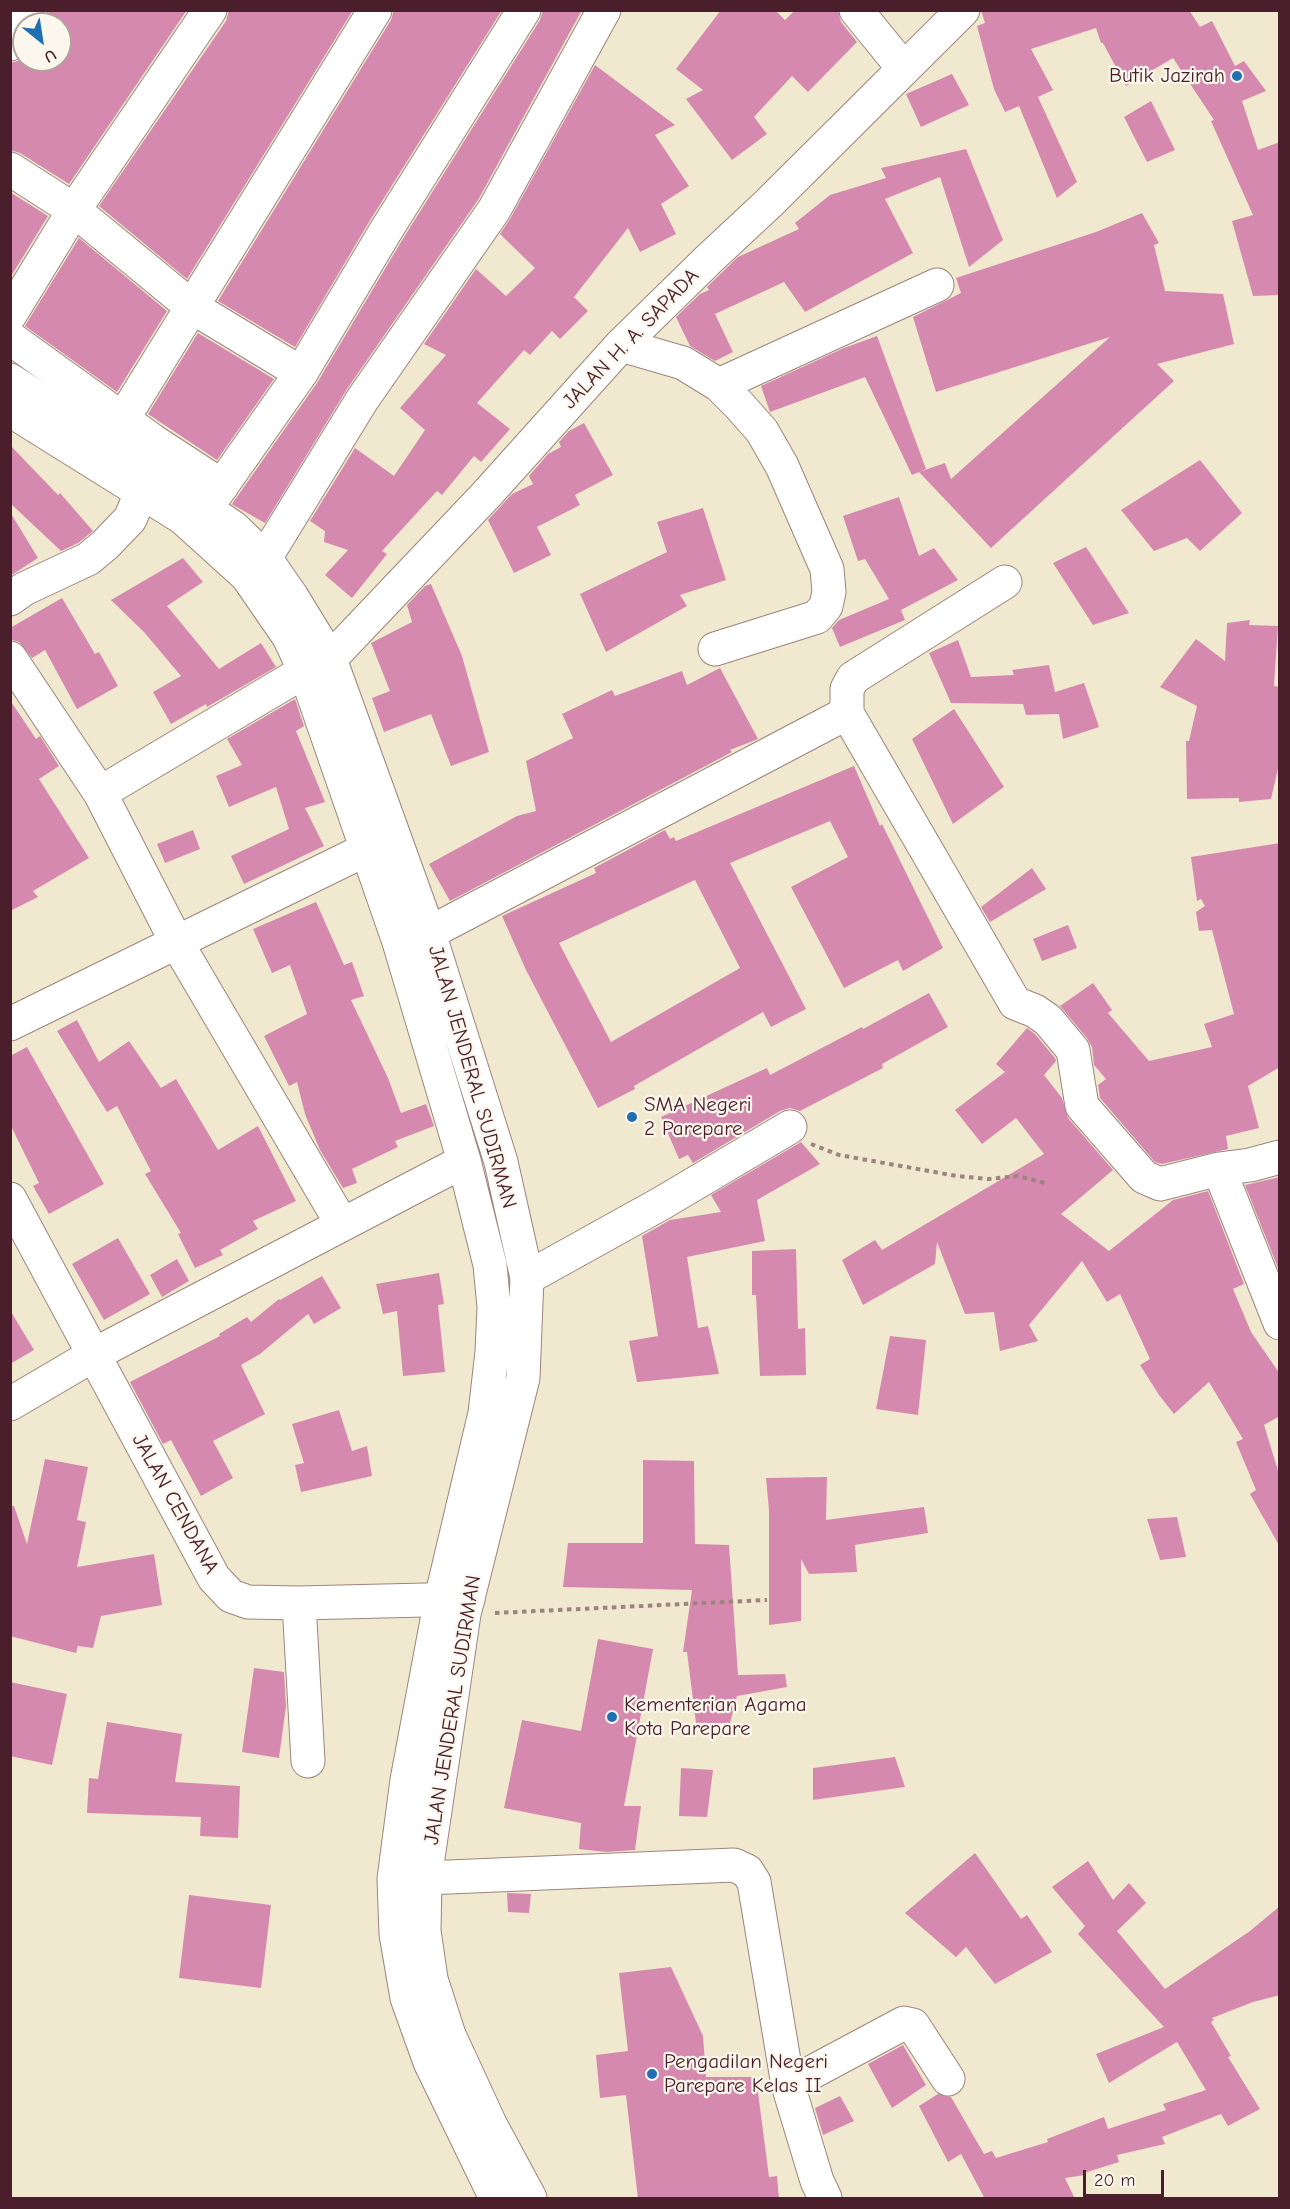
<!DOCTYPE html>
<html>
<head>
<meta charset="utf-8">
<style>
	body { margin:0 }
	#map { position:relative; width:1290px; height:2209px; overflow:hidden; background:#f0e9cf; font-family:"Comic Neue",sans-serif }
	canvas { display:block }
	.frame { position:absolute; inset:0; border:12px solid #4a1f2b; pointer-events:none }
	.north { position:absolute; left:12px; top:12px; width:60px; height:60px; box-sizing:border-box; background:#fbf7ec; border:2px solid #b4a19f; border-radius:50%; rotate:150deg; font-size:16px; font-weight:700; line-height:24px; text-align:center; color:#4a1f2b }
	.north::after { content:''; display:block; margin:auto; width:21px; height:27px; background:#1f6fb2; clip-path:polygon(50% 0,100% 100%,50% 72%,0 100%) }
	.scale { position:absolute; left:1083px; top:2170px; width:81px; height:27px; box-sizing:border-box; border:3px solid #4a1f2b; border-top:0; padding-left:8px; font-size:18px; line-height:21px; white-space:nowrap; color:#4a1f2b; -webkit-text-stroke:4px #fbf7ec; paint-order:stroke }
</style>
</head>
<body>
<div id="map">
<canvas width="1290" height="2209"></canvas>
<div class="frame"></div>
<div class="north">U</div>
<div class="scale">20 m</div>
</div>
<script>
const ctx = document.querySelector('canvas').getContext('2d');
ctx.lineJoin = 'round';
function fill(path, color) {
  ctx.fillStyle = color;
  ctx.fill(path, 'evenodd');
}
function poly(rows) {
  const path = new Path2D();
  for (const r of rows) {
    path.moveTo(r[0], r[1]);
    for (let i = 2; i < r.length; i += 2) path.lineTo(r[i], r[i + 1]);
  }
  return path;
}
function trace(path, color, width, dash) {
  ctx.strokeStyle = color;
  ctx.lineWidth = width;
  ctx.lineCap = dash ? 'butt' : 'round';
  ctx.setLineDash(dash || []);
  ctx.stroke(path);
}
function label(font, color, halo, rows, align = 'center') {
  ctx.font = font + ' "Comic Neue",sans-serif';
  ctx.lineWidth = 4.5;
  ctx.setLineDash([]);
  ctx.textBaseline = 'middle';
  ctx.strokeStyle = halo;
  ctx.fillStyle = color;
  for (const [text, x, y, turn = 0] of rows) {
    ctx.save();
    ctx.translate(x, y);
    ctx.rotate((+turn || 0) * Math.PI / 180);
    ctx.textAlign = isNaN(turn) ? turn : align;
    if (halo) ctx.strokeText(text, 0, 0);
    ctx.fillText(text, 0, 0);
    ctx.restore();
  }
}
const building = poly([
	[50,10,187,10,69,184,20,153,10,150,10,63,18,61,24,56,24,60,60,60,60,24,44,24],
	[229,10,353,10,187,279,99,206,226,21],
	[394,10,502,10,369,222,295,347,218,301,391,20],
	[543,10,582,10,478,200,347,389,265,523,233,505,232,504,317,383,401,242,540,20],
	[721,10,775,10,785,20,795,10,838,10,841,22,857,42,808,92,792,76,754,117,767,134,732,160,686,99,703,90,676,69],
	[981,10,1189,10,1200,27,1212,21,1235,66,1244,61,1266,91,1242,101,1258,150,1280,142,1280,295,1253,296,1232,221,1253,215,1211,121,1214,120,1173,58,1126,86,1103,43,1101,43,1096,28,1031,49,1053,90,1038,97,1077,182,1057,198,1019,106,1005,112,994,89,977,26,985,23],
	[595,65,675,125,655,135,689,186,661,204,676,234,640,252,628,228,574,297,588,311,560,339,552,331,530,355,524,350,477,403,510,429,481,462,474,456,442,495,437,491,382,551,387,554,352,598,325,575,348,550,324,542,325,531,310,521,355,448,394,476,425,430,400,408,446,355,424,344,476,269,506,296,535,268,500,234,510,219],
	[952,74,969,105,921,127,906,94],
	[1151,101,1175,150,1147,162,1124,117],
	[966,149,1003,240,969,267,940,177,885,199,913,253,805,312,784,282,715,314,733,352,715,361,690,346,676,317,700,294,709,290,707,287,738,257,799,229,795,223,830,195,886,178,881,168],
	[10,192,48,216,10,278],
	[1142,213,1159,243,1154,245,1165,291,1223,294,1234,344,1157,364,1174,381,991,548,919,472,945,463,951,479,1110,337,936,392,913,317,961,293,956,278,1096,232],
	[79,238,167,311,117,392,25,326],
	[198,333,274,379,217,460,148,414],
	[877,336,926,469,912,475,865,377,770,412,761,386,844,348],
	[584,423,613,475,575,495,580,505,537,527,551,555,514,573,488,520,512,494,533,484,529,476,548,454,561,447,559,442,569,431],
	[10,445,58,495,60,493,93,531,78,543,61,551,10,503],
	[1200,460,1242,513,1200,551,1187,538,1154,551,1121,510],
	[899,497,919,556,934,548,958,580,901,610,905,620,840,647,832,628,839,620,889,599,865,559,858,561,843,516],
	[703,508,726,580,680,595,687,606,606,652,580,594,667,552,657,522],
	[10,512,38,558,10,576],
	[1086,547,1129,613,1093,625,1053,563],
	[183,558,203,582,167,606,219,669,261,643,276,667,207,707,206,704,171,724,153,692,181,676,144,632,111,600],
	[431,584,462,656,489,752,451,766,431,714,384,732,372,698,390,691,371,643,412,622,407,605,425,586],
	[62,598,95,654,99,652,118,686,77,709,45,650,32,658,19,642,10,639,10,628],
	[1250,620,1249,625,1278,626,1274,686,1280,687,1280,760,1271,799,1239,802,1239,798,1187,799,1186,741,1189,741,1197,706,1160,687,1196,639,1225,661,1227,623],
	[958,640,971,677,1014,675,1012,670,1049,665,1055,692,1084,683,1099,727,1063,739,1059,714,1026,715,1023,704,951,703,929,653],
	[720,668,758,739,730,750,732,752,450,901,429,864,517,816,536,811,526,761,573,738,562,714,612,690,615,696,682,671,687,685],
	[295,699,304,726,296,731,325,802,305,808,324,846,244,884,231,856,289,829,276,787,229,807,216,776,242,765,227,739],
	[10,700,36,739,40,736,59,766,39,779,89,858,33,891,38,897,10,911],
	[954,709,1004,787,953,824,912,739],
	[854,766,880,826,882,824,943,948,903,971,898,960,844,988,791,887,848,857,830,821,730,863,806,1009,771,1027,763,1012,634,1086,635,1089,598,1108,526,970,502,916,596,873,594,868,665,830,670,839,674,837,676,841],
	[695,880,740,968,611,1042,559,943],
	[193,830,200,849,165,863,157,844],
	[1280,843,1280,1067,1248,1086,1259,1128,1226,1136,1228,1149,1162,1164,1155,1162,1100,1098,1098,1085,1106,1079,1094,1065,1092,1047,1087,1038,1060,1006,1093,983,1112,1010,1108,1013,1149,1061,1212,1047,1204,1024,1234,1014,1212,930,1199,931,1196,912,1205,906,1201,899,1197,901,1191,857],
	[1032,868,1046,889,990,922,981,907],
	[316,902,344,965,352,962,364,996,351,1000,388,1078,401,1113,426,1104,434,1126,395,1141,398,1147,352,1169,357,1183,343,1188,320,1150,305,1114,297,1082,289,1086,264,1036,307,1014,290,965,272,973,253,929],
	[1068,925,1077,948,1042,961,1033,939],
	[929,993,948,1027,882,1064,883,1068,800,1111,790,1108,780,1111,693,1163,688,1155,679,1159,661,1117,767,1068,770,1075,862,1027,863,1029],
	[77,1020,99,1062,129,1041,161,1088,176,1079,218,1150,258,1126,296,1201,253,1221,258,1229,220,1250,223,1255,195,1268,178,1234,181,1233,145,1174,151,1171,117,1106,107,1112,57,1031],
	[1027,1028,1035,1034,1055,1058,1056,1061,1044,1075,1062,1098,1068,1118,1113,1170,1061,1214,1109,1251,1173,1200,1208,1191,1244,1284,1233,1289,1251,1332,1280,1374,1280,1416,1264,1425,1280,1477,1280,1547,1250,1494,1256,1490,1236,1442,1243,1439,1209,1382,1174,1414,1159,1395,1140,1365,1150,1359,1120,1294,1107,1302,1082,1261,1029,1325,1038,1341,1000,1351,994,1312,965,1314,937,1242,935,1264,863,1305,842,1260,875,1240,882,1250,1044,1154,1016,1118,982,1144,955,1110,1005,1072,996,1064],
	[27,1047,104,1184,49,1214,33,1186,39,1183,10,1124,10,1056],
	[801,1142,820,1164,757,1200,765,1241,687,1257,698,1328,708,1326,719,1374,637,1382,629,1341,658,1336,642,1236,670,1220,721,1212,711,1195],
	[1280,1177,1280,1268,1278,1268,1245,1185],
	[118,1238,150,1294,104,1320,72,1264],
	[796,1249,798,1329,805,1328,806,1375,760,1376,756,1295,752,1295,752,1251],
	[177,1259,189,1281,162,1297,150,1275],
	[439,1273,444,1304,438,1305,445,1372,403,1376,397,1311,383,1314,376,1284],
	[322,1276,341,1308,314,1324,308,1314,260,1354,241,1365,265,1414,213,1441,233,1478,201,1496,171,1440,163,1444,130,1382,220,1336,219,1334,247,1317,251,1322,279,1299,280,1300],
	[10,1310,34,1350,10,1364],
	[890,1336,926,1340,918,1415,876,1409],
	[339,1410,352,1451,367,1446,372,1476,301,1492,295,1465,304,1463,292,1424],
	[45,1459,88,1467,77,1520,86,1522,77,1567,154,1554,162,1605,101,1616,93,1648,78,1646,76,1653,10,1636,10,1506,14,1506,27,1544],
	[643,1460,694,1461,695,1544,729,1545,738,1675,785,1674,787,1687,737,1696,730,1723,696,1723,687,1652,683,1652,692,1590,563,1587,568,1543,643,1543],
	[827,1477,826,1520,924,1507,928,1533,855,1545,857,1572,809,1574,801,1559,801,1621,769,1625,769,1510,766,1478],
	[1177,1517,1186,1557,1160,1560,1147,1519],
	[598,1639,653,1649,624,1806,641,1806,635,1850,606,1852,579,1849,581,1823,504,1808,522,1720,581,1731],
	[254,1668,284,1672,286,1706,279,1758,242,1752],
	[10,1682,67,1694,52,1765,10,1756],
	[107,1722,182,1734,175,1782,240,1786,238,1838,200,1836,201,1817,87,1813,89,1778,98,1779],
	[895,1757,905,1787,813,1800,813,1768],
	[681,1768,713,1770,707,1817,679,1816],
	[975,1853,1021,1919,1027,1915,1052,1952,995,1984,966,1947,956,1957,905,1913],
	[1088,1861,1113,1900,1129,1883,1146,1903,1117,1931,1165,1989,1250,1931,1280,1906,1280,1995,1253,2002,1212,2018,1214,2020,1211,2022,1231,2056,1228,2057,1260,2109,1228,2126,1221,2114,1162,2137,1165,2144,1117,2155,1119,2162,1084,2173,1085,2175,1065,2178,1075,2199,985,2199,961,2154,948,2162,919,2106,938,2094,951,2097,984,2154,992,2151,996,2158,1048,2142,1047,2139,1104,2117,1108,2129,1166,2110,1163,2104,1206,2090,1177,2042,1109,2083,1096,2054,1164,2027,1078,1934,1085,1926,1052,1887],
	[507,1893,531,1894,529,1913,508,1912],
	[189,1895,271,1905,261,1988,179,1978],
	[671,1967,703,2036,706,2077,756,2077,769,2177,777,2176,779,2199,638,2199,626,2095,600,2098,596,2055,628,2051,619,1973],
	[903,2045,926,2085,892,2108,868,2064],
	[840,2096,854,2121,823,2135,815,2108]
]);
const path = poly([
	[811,1144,839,1155,957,1176,988,1179,1018,1176,1045,1183],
	[495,1613,767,1600]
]);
const minor = poly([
	[856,10,904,69],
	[10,44,31,10],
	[10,169,74,210,192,307,301,373],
	[10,315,74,210,210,10],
	[10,338,153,441,222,486],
	[621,345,683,363,719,385,739,405,762,431,782,466,827,569,829,592,826,606,817,617,715,649],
	[719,385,937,285],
	[108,443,375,10],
	[206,508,301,373,385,232,524,10],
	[265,558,362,400,494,210,604,10],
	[1005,582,853,678,847,689,847,713,1015,1003,1035,1011,1048,1020,1073,1050,1082,1106,1144,1177,1160,1184,1219,1169,1250,1165,1280,1157],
	[10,599,24,589,88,559,105,545,130,519,142,491],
	[10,658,100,793],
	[403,941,429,933,847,713],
	[10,1024,367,849],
	[1219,1169,1280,1323],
	[10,1199,214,1578,231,1596,248,1602,299,1603,468,1599],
	[342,1224,177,943,100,793,305,671,330,659,486,495,621,345,709,259,769,203,963,10],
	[527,1278,662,1203,790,1127],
	[10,1404,95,1354,464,1161],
	[299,1603,308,1761],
	[425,1878,734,1865,747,1871,754,1882,788,2085,817,2181,825,2198],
	[788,2085,904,2023,913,2025,948,2079]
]);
const major = poly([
	[10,380,158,476,234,528,265,558,292,597,330,659,429,933,501,1162,527,1278,523,1378,464,1614,425,1878,424,1931,431,1979,449,2035,490,2124,530,2198],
	[10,410,183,518,247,576,289,637,305,671,399,942,464,1161,490,1265,494,1307,492,1352,485,1413,441,1599,407,1780,394,1879,396,1934,407,1998,430,2062,496,2198]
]);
const markers = [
	[1237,76,6,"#1f6fb2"],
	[632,1117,6,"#1f6fb2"],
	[612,1717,6,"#1f6fb2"],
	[652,2074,6,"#1f6fb2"]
];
const poiNames = [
	["Butik Jazirah",1225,76,"right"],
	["SMA Negeri",644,1105],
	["2 Parepare",644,1129],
	["Kementerian Agama",624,1705],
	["Kota Parepare",624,1729],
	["Pengadilan Negeri",664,2062],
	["Parepare Kelas II",664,2086]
];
const streetNames = [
	["JALAN H. A. SAPADA",631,339,-46],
	["JALAN JENDERAL SUDIRMAN",472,1077,74],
	["JALAN CENDANA",175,1504,61],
	["JALAN JENDERAL SUDIRMAN",453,1710,-81]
];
fill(building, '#d689af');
trace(minor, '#9d847d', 35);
trace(major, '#9d847d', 35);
trace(path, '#9d847d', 4, [4.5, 4.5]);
trace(minor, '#fff', 33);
trace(major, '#fff', 33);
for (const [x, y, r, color] of markers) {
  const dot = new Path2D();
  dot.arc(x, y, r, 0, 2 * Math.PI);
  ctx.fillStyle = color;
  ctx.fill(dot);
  trace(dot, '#fbf7ec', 2);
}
label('21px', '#4a1f2b', '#fbf7ec', poiNames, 'left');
label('21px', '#4a1f2b', '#fbf7ec', streetNames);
</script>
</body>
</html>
